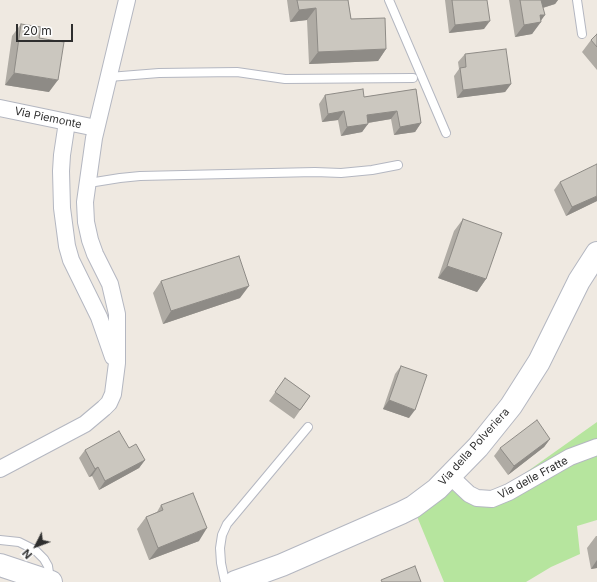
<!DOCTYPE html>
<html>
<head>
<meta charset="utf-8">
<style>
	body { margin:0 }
	#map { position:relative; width:597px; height:582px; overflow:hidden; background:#efe9e1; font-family:Inter,sans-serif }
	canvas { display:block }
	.north { position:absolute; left:16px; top:526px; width:40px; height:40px; -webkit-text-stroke:3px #fff; paint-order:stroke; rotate:228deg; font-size:11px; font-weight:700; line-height:16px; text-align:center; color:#2e2e2e }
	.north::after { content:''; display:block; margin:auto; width:14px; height:18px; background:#2e2e2e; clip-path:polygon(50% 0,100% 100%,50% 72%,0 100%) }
	.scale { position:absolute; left:16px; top:24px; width:57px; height:18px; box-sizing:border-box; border:2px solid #2e2e2e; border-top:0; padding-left:5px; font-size:12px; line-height:14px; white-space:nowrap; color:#2e2e2e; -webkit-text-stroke:3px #fff; paint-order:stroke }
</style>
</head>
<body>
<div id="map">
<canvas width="597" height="582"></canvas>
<div class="north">N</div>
<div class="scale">20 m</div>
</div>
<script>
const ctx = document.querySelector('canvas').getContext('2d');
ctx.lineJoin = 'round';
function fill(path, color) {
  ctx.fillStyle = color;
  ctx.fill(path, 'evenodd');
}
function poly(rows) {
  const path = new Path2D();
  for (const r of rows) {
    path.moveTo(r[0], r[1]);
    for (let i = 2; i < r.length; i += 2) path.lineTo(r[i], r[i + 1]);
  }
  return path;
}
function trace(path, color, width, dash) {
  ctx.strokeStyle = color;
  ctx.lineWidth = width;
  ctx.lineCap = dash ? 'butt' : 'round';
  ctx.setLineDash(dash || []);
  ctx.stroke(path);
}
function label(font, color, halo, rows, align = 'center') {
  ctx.font = font + ' Inter,sans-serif';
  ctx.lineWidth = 3.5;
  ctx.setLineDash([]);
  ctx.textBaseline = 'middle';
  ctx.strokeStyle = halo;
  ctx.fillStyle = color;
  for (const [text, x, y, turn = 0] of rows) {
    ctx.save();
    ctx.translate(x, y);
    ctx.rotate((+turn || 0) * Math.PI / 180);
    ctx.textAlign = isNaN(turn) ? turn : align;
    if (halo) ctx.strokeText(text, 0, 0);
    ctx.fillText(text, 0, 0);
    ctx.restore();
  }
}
const green = poly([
	[597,422,597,520,577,526,580,554,551,567,526,582,444,582,416,514,449,488,468,502,480,505]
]);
const service = poly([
	[389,0,446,133],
	[577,0,582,34],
	[109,77,159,73,237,72,285,79,413,78],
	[87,182,95,182,120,178,140,176,315,172,341,173,372,170,398,165],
	[0,540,19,542,35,550,44,559,48,566,49,573,47,580],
	[225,582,221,563,220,548,222,535,227,524,308,427]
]);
const minor = poly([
	[0,108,96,128],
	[67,122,62,155,61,171,62,208,67,246,71,260,99,317,113,357],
	[0,469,85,424,104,408,109,403,113,394,117,363,117,314,110,284,95,254,90,240,86,222,85,202,94,138,127,0],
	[450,476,469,494,477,498,492,499,509,492,570,457,597,447]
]);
const secondary = poly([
	[0,565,51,582],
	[235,582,282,565,401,513,413,507,437,489,478,447,511,406,539,362,579,281,597,253]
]);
const wall = poly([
	[287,0,348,0,351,19,386,49,378,61,309,64,307,20,290,22],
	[445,0,487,0,484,29,449,33],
	[509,0,558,0,555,4,543,8,541,20,532,34,515,37],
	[21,24,39,38,49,92,5,85,12,36],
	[597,34,597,70,582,52,591,40],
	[465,54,511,84,505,92,457,98,454,76,459,69,458,62],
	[416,89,421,123,415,132,394,135,391,119,368,123,362,132,341,136,338,120,322,122,319,104,325,95,364,97],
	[560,182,597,201,566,216,554,190],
	[463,219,486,279,477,292,438,278,454,231],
	[161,281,240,298,163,324,153,293],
	[401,366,409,418,383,409,395,374],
	[285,378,310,396,294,419,269,401],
	[550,439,544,447,508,475,494,456,500,448],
	[129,448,145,460,139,468,99,490,92,476,89,477,79,458,85,450],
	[161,505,199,541,149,560,137,529,146,517,157,512],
	[596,536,597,536,597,568,591,569,587,548]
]);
const shadedWall = poly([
	[540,0,558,0,555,4,532,11],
	[316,8,307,20,290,22,299,10],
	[540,15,545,15,540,22,541,22,532,34,515,37,524,25],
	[490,21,484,29,449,33,455,25],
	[386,49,378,61,309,64,318,52],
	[14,73,58,80,49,92,5,85],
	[511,84,505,92,457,98,463,90],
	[344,111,338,120,322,122,328,114],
	[397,111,391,119,361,124,367,115],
	[421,123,415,132,394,135,400,127],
	[368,124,362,132,341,136,347,127],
	[597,196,597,201,566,216,572,207],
	[447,266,486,279,477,292,438,278],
	[249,286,240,298,163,324,171,311],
	[389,400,415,410,409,418,383,409],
	[550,439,544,447,508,475,514,466],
	[145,460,139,468,99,490,105,481],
	[98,467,92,476,89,477,95,469],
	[207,528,199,541,149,560,158,548],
	[597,560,597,568,591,569]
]);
const building = poly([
	[297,0,348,0,351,19,385,18,386,49,318,52,316,8,299,10,297,0],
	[452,0,487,0,490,21,455,25,452,0],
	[520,0,541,0,545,15,540,15,541,22,524,25,520,0],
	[21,24,41,27,39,38,64,42,58,80,14,73,21,24],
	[597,34,597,47,591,40,597,34],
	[506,49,511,84,463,90,460,68,466,67,465,54,506,49],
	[363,89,364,97,416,89,421,123,400,127,397,111,367,115,368,124,347,127,344,111,328,114,325,95,363,89],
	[597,164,597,196,572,207,560,182,597,164],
	[463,219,502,233,486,279,447,266,463,219],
	[239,256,249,286,171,311,161,281,239,256],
	[401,366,427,375,415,410,389,400,401,366],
	[285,378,310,396,300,410,275,392,285,378],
	[537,420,550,439,514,466,500,448,537,420],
	[119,431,129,448,136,444,145,460,105,481,98,467,95,469,85,450,119,431],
	[193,493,207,528,158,548,146,517,163,510,161,505,193,493],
	[415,566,421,582,382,582,381,580,415,566]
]);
const streetNames = [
	["Via Piemonte",48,118,12],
	["Via della Polveriera",474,447,-48],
	["Via delle Fratte",533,478,-28]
];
fill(green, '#b6e59e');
trace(service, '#b4b7c1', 10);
trace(minor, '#b4b7c1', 18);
trace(secondary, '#b4b7c1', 24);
trace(service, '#fff', 8);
trace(minor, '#fff', 16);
trace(secondary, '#fff', 22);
fill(wall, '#afaba4');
fill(shadedWall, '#8e8b86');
fill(building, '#cbc7bf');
trace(building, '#8e8b86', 1);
label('11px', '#2e2e2e', '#fff', streetNames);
</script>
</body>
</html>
